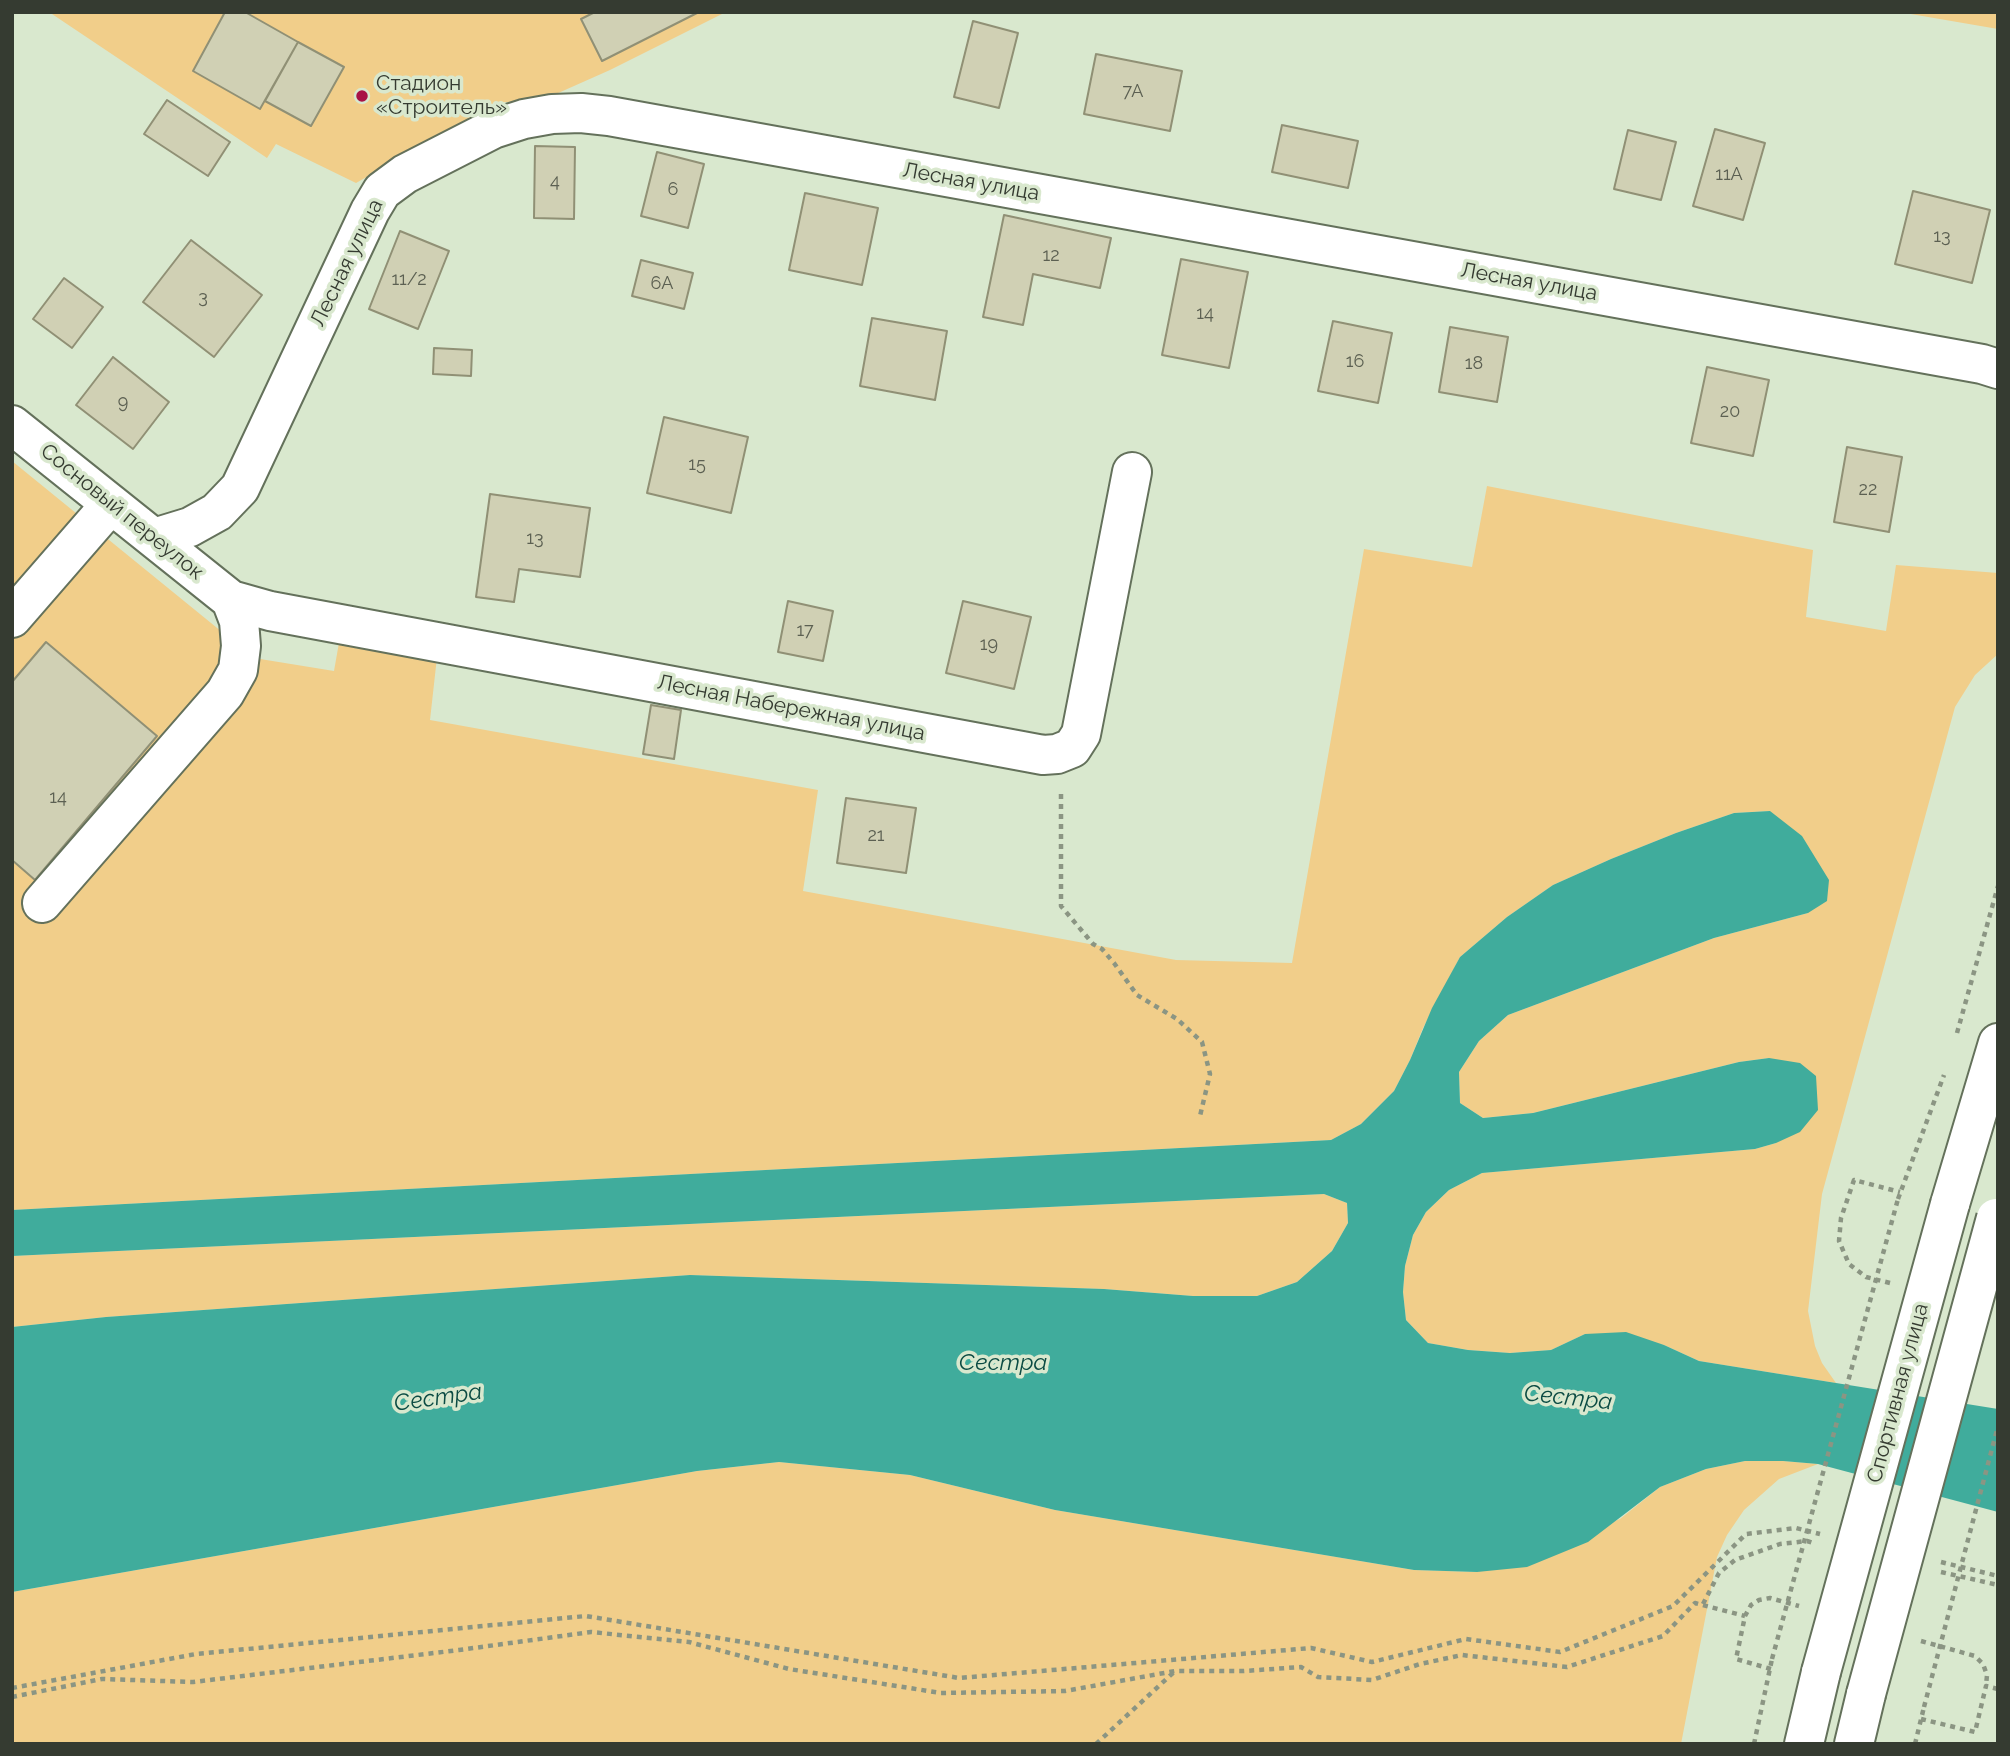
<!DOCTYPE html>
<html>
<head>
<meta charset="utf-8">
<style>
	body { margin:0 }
	#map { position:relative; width:2010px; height:1756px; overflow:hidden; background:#d9e8ce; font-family:Raleway,sans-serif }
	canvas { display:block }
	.frame { position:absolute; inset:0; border:14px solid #353b31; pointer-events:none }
</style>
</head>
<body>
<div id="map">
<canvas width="2010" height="1756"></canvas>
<div class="frame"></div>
</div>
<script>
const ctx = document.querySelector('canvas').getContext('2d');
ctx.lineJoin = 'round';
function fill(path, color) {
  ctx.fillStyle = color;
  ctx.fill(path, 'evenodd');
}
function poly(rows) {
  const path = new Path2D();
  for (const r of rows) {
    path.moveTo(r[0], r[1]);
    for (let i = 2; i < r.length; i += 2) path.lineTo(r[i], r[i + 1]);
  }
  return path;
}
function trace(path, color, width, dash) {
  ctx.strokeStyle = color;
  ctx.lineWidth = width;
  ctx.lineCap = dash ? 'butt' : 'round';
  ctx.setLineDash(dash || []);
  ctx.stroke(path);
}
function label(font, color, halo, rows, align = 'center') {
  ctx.font = font + ' Raleway,sans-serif';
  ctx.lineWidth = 7;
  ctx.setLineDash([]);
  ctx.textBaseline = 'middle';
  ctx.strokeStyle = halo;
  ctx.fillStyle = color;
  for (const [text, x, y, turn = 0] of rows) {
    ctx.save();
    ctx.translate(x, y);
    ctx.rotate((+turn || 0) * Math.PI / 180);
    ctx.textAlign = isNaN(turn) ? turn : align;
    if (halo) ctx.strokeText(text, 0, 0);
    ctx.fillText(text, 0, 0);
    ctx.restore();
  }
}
const green = poly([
	[49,12,726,12,610,70,547,98,497,103,356,183,276,144,267,158],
	[1899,12,1998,12,1998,29],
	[12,461,254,658,334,671,340,637,437,657,430,720,818,790,803,891,1176,960,1292,963,1364,549,1472,567,1487,486,1813,550,1806,617,1886,631,1896,565,1998,573,1998,654,1975,675,1955,707,1822,1194,1808,1311,1815,1346,1822,1363,1836,1383,1699,1361,1664,1345,1585,1334,1551,1350,1510,1353,1468,1350,1428,1343,1406,1320,1403,1292,1405,1266,1413,1235,1426,1212,1449,1190,1482,1173,1755,1149,1776,1143,1769,1058,1739,1062,1533,1113,1483,1118,1460,1103,1459,1072,1479,1041,1508,1015,1714,938,1808,913,1770,811,1734,813,1676,833,1611,859,1553,885,1507,917,1460,957,1423,1028,1410,1060,1394,1091,1361,1124,1331,1140,12,1210],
	[1324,1194,1347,1203,1348,1223,1332,1251,1297,1282,1257,1296,1193,1296,1104,1289,690,1275,106,1317,12,1327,12,1256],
	[1745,1461,1783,1461,1818,1464,1779,1479,1744,1510,1727,1535,1717,1557,1681,1744,12,1744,12,1592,697,1471,779,1462,910,1475,1055,1510,1414,1570,1477,1572,1620,1519,1660,1487,1706,1469]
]);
const water = poly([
	[1770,811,1802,836,1829,880,1827,901,1808,913,1714,938,1508,1015,1479,1041,1459,1072,1460,1103,1483,1118,1533,1113,1739,1062,1769,1058,1800,1063,1816,1076,1818,1110,1800,1132,1776,1143,1755,1149,1482,1173,1449,1190,1426,1212,1413,1235,1405,1266,1403,1292,1406,1320,1428,1343,1468,1350,1510,1353,1551,1350,1585,1334,1626,1332,1664,1345,1699,1361,1998,1409,1998,1512,1818,1464,1783,1461,1745,1461,1706,1469,1660,1487,1588,1542,1527,1567,1477,1572,1414,1570,1055,1510,910,1475,779,1462,697,1471,12,1592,12,1327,106,1317,690,1275,1104,1289,1193,1296,1257,1296,1297,1282,1332,1251,1348,1223,1347,1203,1324,1194,12,1256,12,1210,1331,1140,1361,1124,1394,1091,1410,1060,1432,1008,1460,957,1507,917,1553,885,1611,859,1676,833,1734,813]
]);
const building = poly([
	[225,12,245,12,298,42,260,109,193,71,225,12],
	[595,12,699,12,602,61,581,19,595,12],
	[973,21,1018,33,999,108,954,97,973,21],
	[298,42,344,67,311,126,265,101,298,42],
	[1096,54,1182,71,1170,131,1084,114,1096,54],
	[167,100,230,142,208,176,144,134,167,100],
	[1282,125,1358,141,1348,188,1272,172,1282,125],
	[1715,129,1765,143,1743,220,1693,206,1715,129],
	[1628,130,1676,142,1661,200,1614,189,1628,130],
	[535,146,575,147,574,219,534,218,535,146],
	[657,152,704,164,688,228,641,216,657,152],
	[1913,191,1990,210,1972,283,1895,264,1913,191],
	[805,193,878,208,862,285,789,270,805,193],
	[1004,215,1111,238,1100,288,1033,274,1023,325,983,317,1004,215],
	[400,231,449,251,418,329,369,309,400,231],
	[191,240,262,295,214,357,143,302,191,240],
	[1181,259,1248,272,1229,368,1162,355,1181,259],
	[641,260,693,273,684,309,632,296,641,260],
	[64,278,103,307,72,348,33,319,64,278],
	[872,318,947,331,935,400,860,386,872,318],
	[1333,321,1392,333,1378,403,1318,391,1333,321],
	[1450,327,1508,337,1497,402,1439,392,1450,327],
	[434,348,472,350,471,376,433,374,434,348],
	[113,357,169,402,133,449,76,405,113,357],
	[1707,367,1769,380,1753,456,1691,443,1707,367],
	[664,417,748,437,731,513,647,493,664,417],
	[1847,447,1902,457,1889,532,1834,522,1847,447],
	[490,494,590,508,580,577,519,569,514,602,476,597,490,494],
	[788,601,833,611,823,661,778,652,788,601],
	[963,601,1031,617,1014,689,946,673,963,601],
	[46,642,157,736,35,880,12,860,12,682,46,642],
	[651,705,681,710,674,759,643,754,651,705],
	[846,798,916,808,906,873,837,863,846,798]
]);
const path = poly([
	[1061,794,1061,906,1093,944,1102,949,1114,963,1137,995,1177,1019,1202,1042,1210,1074,1200,1116],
	[1957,1033,1998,886],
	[1898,1199,1944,1075],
	[1890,1283,1866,1277,1849,1264,1839,1241,1841,1218,1854,1180,1900,1192],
	[1941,1562,1998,1576],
	[1941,1572,1998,1585],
	[1703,1604,1719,1573,1735,1560,1780,1544,1807,1541,1816,1544],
	[1921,1641,1975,1656,1983,1664,1987,1675,1986,1686],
	[1771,1669,1736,1659,1745,1616,1751,1605,1759,1600,1770,1598,1799,1606],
	[12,1688,196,1654,586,1616,959,1678,1311,1648,1372,1662,1466,1639,1560,1652,1673,1606,1746,1534,1796,1528,1820,1534],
	[12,1697,102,1679,193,1682,459,1650,591,1632,689,1642,789,1669,941,1693,1065,1691,1175,1671,1244,1671,1301,1667,1318,1677,1372,1680,1420,1664,1462,1655,1567,1667,1663,1636,1695,1603,1745,1616],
	[1921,1719,1975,1732,1986,1686,1998,1689],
	[1096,1744,1174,1672],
	[1754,1744,1772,1659],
	[1915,1744,1924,1707]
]);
const minor = poly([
	[12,425,231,600,270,611,1043,755,1057,754,1072,748,1081,734,1132,472],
	[154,538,190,527,217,512,240,488,370,211,382,191,405,174,493,129,524,119,552,114,581,113,609,116,1982,364,1998,369],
	[12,618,111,504],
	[42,903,225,693,238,670,241,646,239,621,231,600]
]);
const highway = poly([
	[1950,1204,1998,1043],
	[1804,1744,1821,1672],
	[1854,1744,1866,1694]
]);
const pathBridge = poly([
	[1772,1659,1898,1199],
	[1924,1707,1998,1426]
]);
const highwayBridge = poly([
	[1821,1672,1950,1204],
	[1866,1694,1996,1218]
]);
const markers = [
	[362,96,7,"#a81246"]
];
const numberNames = [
	["7А",1133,92],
	["11А",1729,175],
	["4",555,182],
	["6",673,190],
	["13",1942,237],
	["12",1051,256],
	["11/2",409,280],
	["6А",662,284],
	["3",203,298],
	["14",1205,314],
	["16",1355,362],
	["18",1474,364],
	["9",123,403],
	["20",1730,412],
	["15",697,465],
	["22",1868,490],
	["13",535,539],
	["17",805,631],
	["19",989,645],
	["14",58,798],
	["21",876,836]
];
const poiNames = [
	["Стадион",376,84],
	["«Строитель»",376,108]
];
const streetNames = [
	["Лесная улица",971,182,10],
	["Лесная улица",347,263,-64],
	["Лесная улица",1529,282,10],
	["Сосновый переулок",122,512,39],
	["Лесная Набережная улица",791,708,11],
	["Спортивная улица",1898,1393,-75]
];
const waterNames = [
	["Сестра",1003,1363],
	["Сестра",438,1398,-8],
	["Сестра",1568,1398,6]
];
fill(green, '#f1ce8a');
fill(water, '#40ac9c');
fill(building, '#d0d0b4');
trace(building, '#909075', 2);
trace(minor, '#64715b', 42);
trace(highway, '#64715b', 42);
trace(path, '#8b9583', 4.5, [5, 5]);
trace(minor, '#fff', 38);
trace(highway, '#fff', 38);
trace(highwayBridge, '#64715b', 42, []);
trace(pathBridge, '#8b9583', 4.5, [5, 5]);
trace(highwayBridge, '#fff', 38);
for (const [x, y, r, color] of markers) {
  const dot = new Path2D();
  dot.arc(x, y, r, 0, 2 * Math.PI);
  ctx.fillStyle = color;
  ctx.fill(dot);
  trace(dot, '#d9e8ce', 2.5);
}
label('18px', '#5c6052', null, numberNames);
label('21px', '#353b31', '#d9e8ce', poiNames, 'left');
label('21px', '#353b31', '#d9e8ce', streetNames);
label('italic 23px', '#0b4b43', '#d9e8ce', waterNames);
</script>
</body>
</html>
